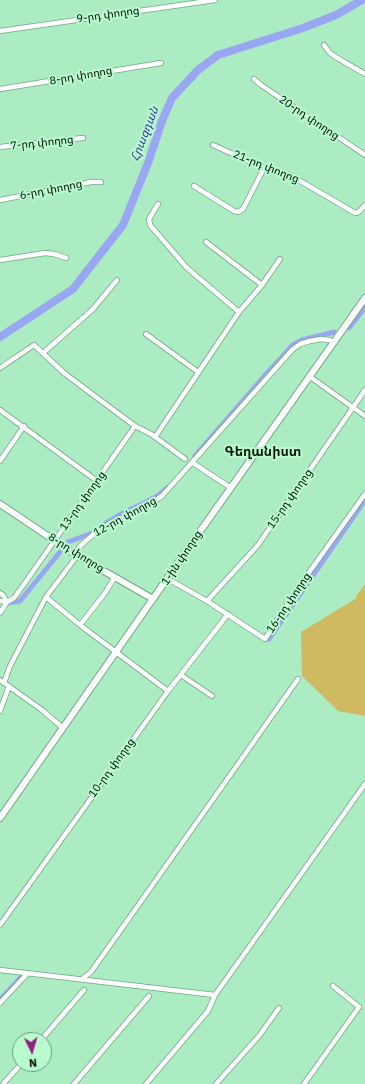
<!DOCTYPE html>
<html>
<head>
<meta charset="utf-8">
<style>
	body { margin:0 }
	#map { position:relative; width:365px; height:1084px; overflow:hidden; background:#acecc2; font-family:"IBM Plex Sans",sans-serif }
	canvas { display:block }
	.north { position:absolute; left:12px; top:1032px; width:40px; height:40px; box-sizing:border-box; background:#b9facf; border:1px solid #6f9e7f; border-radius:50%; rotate:175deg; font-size:11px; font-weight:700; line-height:16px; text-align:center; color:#001306 }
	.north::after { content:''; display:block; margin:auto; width:14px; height:18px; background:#932181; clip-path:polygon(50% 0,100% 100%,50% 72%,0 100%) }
</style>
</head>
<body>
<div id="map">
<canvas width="365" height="1084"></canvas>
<div class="north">N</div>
</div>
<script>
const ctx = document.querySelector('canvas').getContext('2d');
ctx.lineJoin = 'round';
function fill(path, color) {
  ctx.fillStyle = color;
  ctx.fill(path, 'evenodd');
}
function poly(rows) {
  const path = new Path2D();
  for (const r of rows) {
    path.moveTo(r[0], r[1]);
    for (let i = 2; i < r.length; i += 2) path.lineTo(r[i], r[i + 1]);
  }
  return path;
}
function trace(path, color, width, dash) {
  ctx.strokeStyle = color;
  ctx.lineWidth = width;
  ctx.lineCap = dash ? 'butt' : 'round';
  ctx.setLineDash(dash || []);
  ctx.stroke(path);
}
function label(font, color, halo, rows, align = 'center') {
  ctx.font = font + ' "IBM Plex Sans","Noto Sans Armenian",sans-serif';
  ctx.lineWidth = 4;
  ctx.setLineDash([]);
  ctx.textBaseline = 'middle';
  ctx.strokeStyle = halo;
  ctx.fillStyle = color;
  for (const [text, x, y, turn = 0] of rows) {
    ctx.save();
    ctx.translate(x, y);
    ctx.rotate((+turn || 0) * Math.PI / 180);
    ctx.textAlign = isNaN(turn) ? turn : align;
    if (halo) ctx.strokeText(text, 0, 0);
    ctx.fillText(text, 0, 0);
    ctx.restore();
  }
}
const green = poly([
	[365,584,365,716,338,711,302,676,301,632,357,598,356,596]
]);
const canal = poly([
	[349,328,365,307],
	[195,456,269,371,294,344,302,340,334,332],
	[106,523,125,512,144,503,159,495,167,488],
	[68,542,90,534,98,529],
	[8,603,20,601,60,552],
	[269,639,365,500],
	[0,1000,22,976]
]);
const river = poly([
	[0,337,73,289,123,225,148,163,162,121,172,98,198,70,218,55,303,28,336,15,362,0]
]);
const street = poly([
	[0,31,215,0],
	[324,45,329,52,334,56,365,74],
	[254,79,261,85,365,155],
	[0,89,161,63],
	[213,145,264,168,290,175,355,213,359,212,365,205],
	[0,147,83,138],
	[194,186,234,211,238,212,243,209,264,168],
	[0,200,91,182,101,182],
	[158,204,149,219,150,225,187,268,239,312],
	[206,242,262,285],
	[0,260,45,253,54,254,66,258],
	[146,334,198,372],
	[43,353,93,309,117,280],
	[0,368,34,345,64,373,100,400,135,426,151,434,185,459],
	[309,376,365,416],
	[0,410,97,481],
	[155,437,239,312,262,285,280,259],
	[0,461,24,426],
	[193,463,231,488],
	[168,579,207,601,265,639,300,585,365,494],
	[0,593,3,595,7,602],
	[46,597,80,625,168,691],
	[0,601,7,602],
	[207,601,258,545,365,390],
	[0,613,7,602,14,598,22,587,135,426],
	[80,625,105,593,115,577],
	[181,675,212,696],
	[0,680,42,710,63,728],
	[4,683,10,666,46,597,74,560,79,547,95,533,109,524,145,507,162,496,292,350,300,344,310,341,321,339,329,340,334,342],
	[0,711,9,686],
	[0,925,168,691,228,614],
	[0,970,215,995],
	[82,979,91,972,298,679],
	[0,1003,27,974],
	[41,1040,84,990],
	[3,1084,21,1064],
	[74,1084,149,996],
	[146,1084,208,1011,215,995,365,784],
	[216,1084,259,1036,279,1008],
	[304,1084,359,1007,333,986]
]);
const secondary = poly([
	[0,504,76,555,153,599],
	[0,818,201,530,365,298]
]);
const streetNames = [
	["9-րդ փողոց",108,15,-8],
	["8-րդ փողոց",81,76,-10],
	["20-րդ փողոց",309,118,34],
	["7-րդ փողոց",42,143,-6],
	["21-րդ փողոց",266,167,22],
	["6-րդ փողոց",51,190,-11],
	["15-րդ փողոց",290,499,-55],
	["13-րդ փողոց",83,501,-54],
	["12-րդ փողոց",125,517,-29],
	["8-րդ փողոց",76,553,32],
	["1-ին փողոց",182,558,-56],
	["16-րդ փողոց",289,603,-56],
	["10-րդ փողոց",112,768,-54]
];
const waterNames = [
	["Հրազդան",145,134,-69]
];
const quarterNames = [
	["Գեղանիստ",263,452]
];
fill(green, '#cfb961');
trace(canal, '#99a6f2', 5);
trace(river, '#99a6f2', 8);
trace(street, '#6caa83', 6);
trace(secondary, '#6caa83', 8);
trace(street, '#fff', 4.5);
trace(secondary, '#fff', 6);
label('11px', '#001306', '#b9facf', streetNames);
label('italic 12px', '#393ca7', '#b9facf', waterNames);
label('bold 13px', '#001306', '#b9facf', quarterNames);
</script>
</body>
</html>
